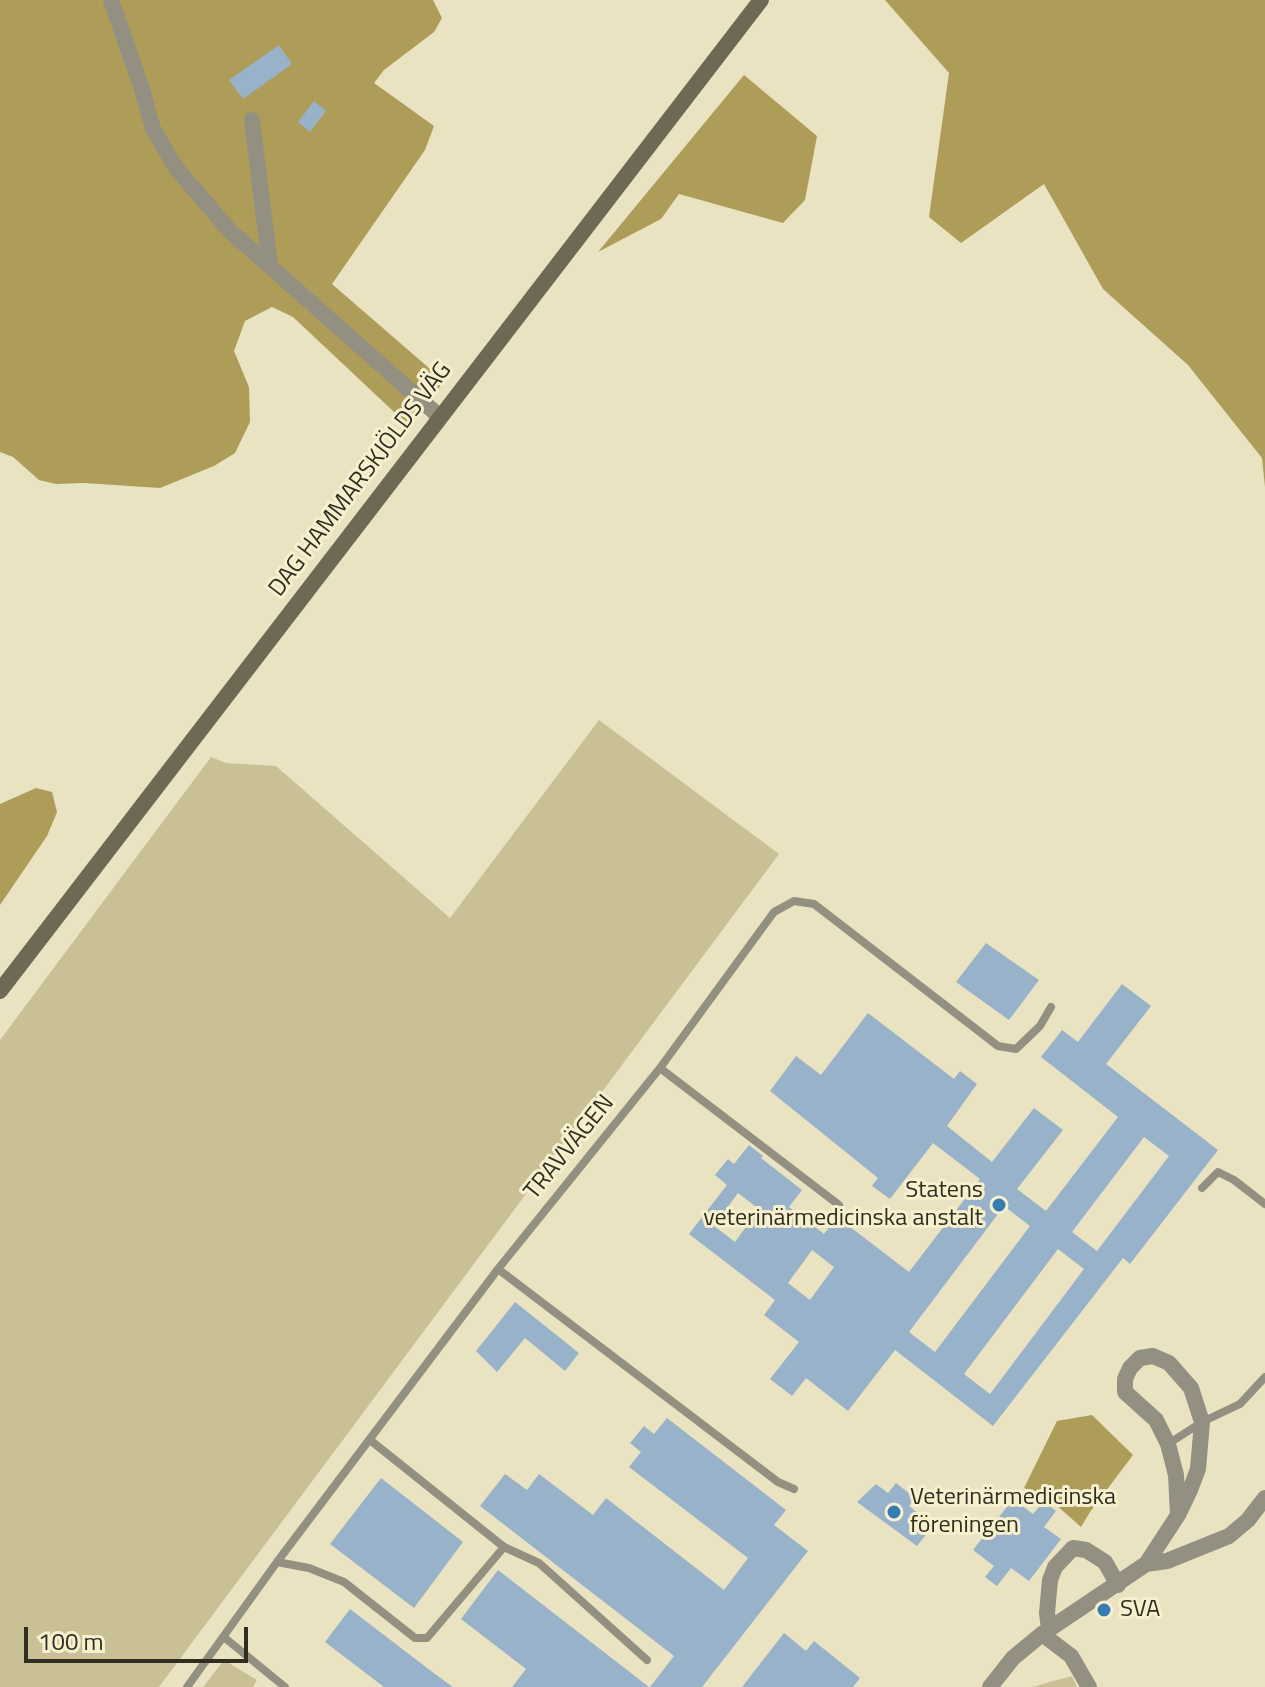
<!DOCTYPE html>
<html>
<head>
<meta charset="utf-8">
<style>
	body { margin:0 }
	#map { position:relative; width:1265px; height:1687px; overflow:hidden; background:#eae3c2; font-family:"Titillium Web",sans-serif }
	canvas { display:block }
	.scale { position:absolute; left:24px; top:1627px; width:224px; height:36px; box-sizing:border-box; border:4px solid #312e21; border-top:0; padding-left:10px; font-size:24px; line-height:28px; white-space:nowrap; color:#312e21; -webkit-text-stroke:6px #f7f0cf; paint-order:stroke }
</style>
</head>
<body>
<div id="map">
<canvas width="1265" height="1687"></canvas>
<div class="scale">100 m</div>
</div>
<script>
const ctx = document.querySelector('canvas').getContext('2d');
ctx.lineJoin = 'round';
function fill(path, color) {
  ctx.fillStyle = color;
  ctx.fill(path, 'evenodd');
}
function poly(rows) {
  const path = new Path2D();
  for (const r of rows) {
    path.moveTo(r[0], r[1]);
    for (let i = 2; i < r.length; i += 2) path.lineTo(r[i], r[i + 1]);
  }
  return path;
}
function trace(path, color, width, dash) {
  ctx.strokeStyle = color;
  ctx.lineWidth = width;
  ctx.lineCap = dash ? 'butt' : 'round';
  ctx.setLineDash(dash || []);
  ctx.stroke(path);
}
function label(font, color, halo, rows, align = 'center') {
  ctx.font = font + ' "Titillium Web",sans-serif';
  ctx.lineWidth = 6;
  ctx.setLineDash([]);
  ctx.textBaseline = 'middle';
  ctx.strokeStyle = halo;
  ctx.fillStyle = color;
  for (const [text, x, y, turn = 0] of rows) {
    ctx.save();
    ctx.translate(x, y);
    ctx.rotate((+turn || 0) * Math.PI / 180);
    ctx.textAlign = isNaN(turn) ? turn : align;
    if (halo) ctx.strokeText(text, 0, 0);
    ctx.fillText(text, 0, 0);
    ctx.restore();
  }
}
const green = poly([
	[599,720,779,854,159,1687,0,1687,0,1040,211,757,226,763,276,766,450,918],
	[224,1660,257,1680,253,1687,203,1687],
	[1072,1676,1077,1687,1033,1687,1049,1682]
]);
const forest = poly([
	[0,0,433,0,442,18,434,32,384,70,374,83,434,126,425,150,332,284,444,381,410,427,293,317,272,307,245,321,234,351,249,387,250,422,235,453,214,466,160,488,84,483,56,484,39,480,13,457,0,452],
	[885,0,1265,0,1265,487,1262,458,1188,365,1103,289,1044,184,961,243,929,217,949,73],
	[744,75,817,136,805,200,783,223,679,194,661,219,598,252],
	[36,788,52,792,57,812,47,836,0,905,0,804],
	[1092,1415,1133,1455,1090,1512,1081,1527,1047,1497,1024,1488,1057,1421]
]);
const building = poly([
	[279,45,292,64,243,99,229,80],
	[314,101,326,111,310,132,298,122],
	[986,943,1039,980,1009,1020,956,982],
	[1122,984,1151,1006,1106,1064,1218,1150,1130,1264,1123,1258,993,1426,895,1350,848,1411,806,1378,792,1396,770,1379,799,1342,764,1315,775,1300,689,1234,727,1185,715,1175,728,1159,734,1164,749,1145,763,1156,761,1158,802,1190,789,1207,824,1234,837,1217,909,1272,980,1179,933,1143,890,1199,872,1186,878,1178,770,1091,796,1056,821,1075,868,1013,954,1079,960,1071,977,1084,947,1126,992,1162,1034,1108,1063,1130,1017,1189,1046,1211,1118,1117,1041,1057,1062,1030,1078,1042],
	[1144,1137,1169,1156,1097,1251,1072,1232],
	[738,1193,759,1209,735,1242,714,1226],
	[1004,1206,1030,1226,935,1352,909,1332],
	[1058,1249,1084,1269,990,1394,964,1374],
	[812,1250,834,1267,810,1300,788,1283],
	[515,1302,579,1353,565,1371,525,1338,497,1372,476,1351],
	[667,1418,786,1510,774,1525,808,1551,702,1687,650,1687,674,1656,480,1506,505,1474,527,1490,539,1474,593,1515,606,1498,724,1590,748,1558,629,1467,641,1452,630,1443,644,1426,654,1434],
	[381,1478,463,1542,414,1608,330,1544],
	[896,1483,915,1498,909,1506,924,1518,919,1525,928,1532,917,1546,857,1502,876,1484,888,1493],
	[1013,1499,1033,1514,1044,1501,1056,1511,1044,1527,1061,1539,1029,1581,1011,1568,997,1586,985,1577,994,1566,973,1550],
	[498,1570,649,1687,512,1687,526,1669,461,1619],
	[350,1609,435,1674,453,1687,384,1687,325,1642],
	[784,1633,806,1651,814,1641,860,1678,853,1687,742,1687]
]);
const service = poly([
	[660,1068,839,1205],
	[1202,1188,1218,1172,1234,1180,1265,1204],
	[498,1269,778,1482,794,1489],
	[370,1440,504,1547,539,1563,647,1660],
	[1168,1444,1202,1422,1240,1404,1265,1377],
	[277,1562,309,1568,344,1582,415,1638,427,1638,504,1547],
	[225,1638,285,1687],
	[187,1687,277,1562,498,1269,660,1068,774,912,794,901,814,904,998,1046,1016,1049,1040,1026,1051,1007]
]);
const minor = poly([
	[111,0,142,89,153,129,176,168,230,231,440,417],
	[252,120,270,266],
	[1146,1564,1167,1561,1229,1536,1248,1520,1265,1498],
	[1049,1629,1047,1613,1050,1580,1055,1567,1073,1548,1086,1550,1105,1562,1118,1585],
	[1042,1634,1071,1656,1089,1687],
	[990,1687,1013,1658,1042,1634,1146,1564,1178,1515,1190,1490,1198,1469,1202,1422,1191,1388,1169,1363,1153,1356,1140,1358,1130,1368,1125,1379,1125,1392,1156,1420,1168,1444,1176,1475,1178,1515]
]);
const secondary = poly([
	[0,991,761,0]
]);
const markers = [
	[999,1205,8,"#367cb1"],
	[894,1512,8,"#367cb1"],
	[1104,1610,8,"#367cb1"]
];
const streetNames = [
	["DAG HAMMARSKJÖLDS VÄG",361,480,-53],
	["TRAVVÄGEN",570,1148,-51]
];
const poiNames = [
	["Statens",983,1191,"right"],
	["veterinärmedicinska anstalt",983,1219,"right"],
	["Veterinärmedicinska",910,1498],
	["föreningen",910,1526],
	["SVA",1120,1610]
];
fill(green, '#cac095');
fill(forest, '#ad9d59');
fill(building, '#97b2c9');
trace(service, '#939082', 8);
trace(minor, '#939082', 16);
trace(secondary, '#6d6955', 16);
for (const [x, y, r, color] of markers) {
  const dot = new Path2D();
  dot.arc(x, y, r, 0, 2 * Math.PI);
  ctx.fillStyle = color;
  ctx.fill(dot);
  trace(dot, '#f7f0cf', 3);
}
label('24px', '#312e21', '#f7f0cf', streetNames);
label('24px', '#312e21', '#f7f0cf', poiNames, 'left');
</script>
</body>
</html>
